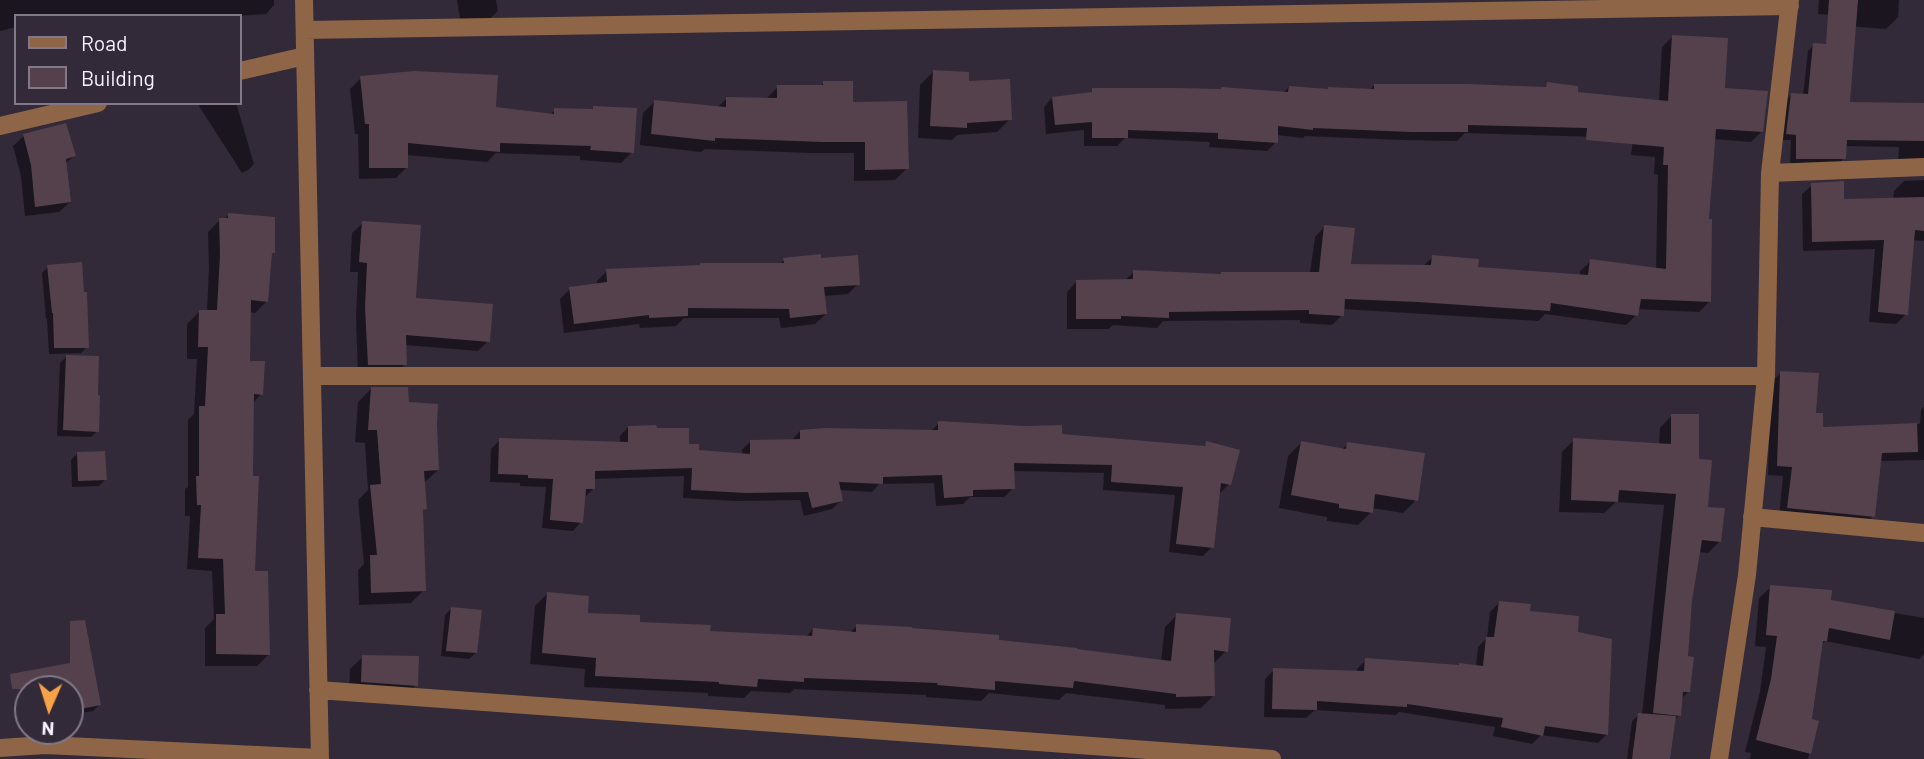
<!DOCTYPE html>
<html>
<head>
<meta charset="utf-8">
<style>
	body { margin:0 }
	#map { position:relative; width:1924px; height:759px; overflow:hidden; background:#322939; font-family:Barlow,sans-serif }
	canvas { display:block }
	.legend { position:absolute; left:14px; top:14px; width:228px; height:91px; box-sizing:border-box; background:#322939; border:2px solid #817987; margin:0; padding:9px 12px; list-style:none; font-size:21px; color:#f7f1fc }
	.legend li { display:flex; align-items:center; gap:14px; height:35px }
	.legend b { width:35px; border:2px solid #817987 }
	.north { position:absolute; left:14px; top:675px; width:70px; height:70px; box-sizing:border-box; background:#322939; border:2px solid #817987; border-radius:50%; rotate:183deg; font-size:19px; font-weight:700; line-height:28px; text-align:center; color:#f7f1fc }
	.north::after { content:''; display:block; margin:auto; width:24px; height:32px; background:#f6a247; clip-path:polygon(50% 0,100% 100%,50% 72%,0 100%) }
</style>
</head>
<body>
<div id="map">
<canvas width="1924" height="759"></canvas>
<ul class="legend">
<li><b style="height:9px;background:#8e6546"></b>Road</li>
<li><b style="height:19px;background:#55414b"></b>Building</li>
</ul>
<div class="north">N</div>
</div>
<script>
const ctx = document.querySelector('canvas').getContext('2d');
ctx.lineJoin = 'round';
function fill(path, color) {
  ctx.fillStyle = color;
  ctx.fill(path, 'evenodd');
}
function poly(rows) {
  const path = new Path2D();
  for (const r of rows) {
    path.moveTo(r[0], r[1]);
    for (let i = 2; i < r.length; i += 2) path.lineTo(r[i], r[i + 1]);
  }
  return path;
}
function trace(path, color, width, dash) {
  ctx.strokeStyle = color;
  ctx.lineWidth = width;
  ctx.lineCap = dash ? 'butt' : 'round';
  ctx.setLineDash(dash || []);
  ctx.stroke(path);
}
const shadow = poly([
	[0,0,274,0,274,5,266,14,236,16,16,16,16,27,0,31],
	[457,0,496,0,498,11,487,21,461,24],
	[1819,0,1899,0,1898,17,1886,29,1832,25,1833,15,1818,14],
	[1672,37,1762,131,1751,142,1713,139,1708,220,1709,302,1699,312,1637,309,1636,315,1626,325,1545,314,1538,321,1343,309,1342,315,1332,325,1300,323,1300,320,1163,321,1157,328,1113,325,1109,329,1067,329,1067,292,1077,281,1124,281,1134,272,1220,276,1310,273,1315,237,1325,226,1349,266,1422,267,1433,257,1476,268,1580,276,1580,271,1591,261,1656,270,1658,175,1654,174,1655,157,1631,155,1637,111,1659,101,1662,47],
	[1814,45,1848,104,1924,105,1924,162,1898,162,1899,147,1845,146,1844,158,1838,164,1790,164,1791,140,1781,140,1785,101,1791,95,1803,96,1808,51],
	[933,72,967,83,1010,119,997,132,957,135,952,140,918,138,920,85],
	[361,78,494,109,550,115,555,110,590,111,594,107,632,152,621,163,580,160,580,156,496,153,487,162,406,155,407,167,396,178,359,179,358,134,355,134,350,89],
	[823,83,907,168,895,180,854,181,854,153,810,153,705,149,701,152,640,145,643,113,655,101,717,108,727,98,766,99,778,87,820,87],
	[1548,84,1576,94,1597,137,1465,133,1457,141,1402,140,1305,136,1303,138,1276,135,1276,142,1267,151,1209,147,1210,142,1125,138,1117,146,1084,146,1084,130,1046,134,1044,107,1052,98,1088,95,1093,90,1283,93,1289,87,1328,90,1370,90,1374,85,1543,89],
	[201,103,236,103,254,164,248,170,242,173,199,106],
	[24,136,74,156,65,164,70,202,59,212,25,216,21,176,13,146],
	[1924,180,1924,241,1912,240,1906,314,1896,324,1869,322,1875,249,1803,251,1802,194,1812,185,1842,200,1893,199,1894,191,1904,181],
	[229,215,273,252,270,256,267,301,255,313,249,312,248,362,261,394,252,404,254,573,269,654,257,666,205,666,205,628,214,619,212,571,187,569,190,516,185,516,185,489,188,487,188,420,194,414,197,359,187,359,187,324,199,312,207,312,209,267,208,232,220,220,223,220],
	[363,223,414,299,488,341,478,351,405,345,405,364,395,374,358,374,356,319,358,272,350,272,352,233],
	[784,260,819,260,858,284,848,294,824,296,826,314,815,324,781,328,779,318,684,318,676,326,640,328,639,324,564,333,560,299,570,289,597,285,597,281,607,271,779,265],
	[48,267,87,347,81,353,49,354,47,319,46,319,42,273],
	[66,357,97,431,91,437,57,436,60,363],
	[1781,373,1815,415,1821,429,1920,424,1921,410,1924,407,1924,460,1879,461,1873,516,1864,526,1779,517,1783,476,1768,475,1771,382],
	[371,389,407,404,438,470,425,482,425,509,422,512,424,590,411,603,359,605,358,570,364,564,358,500,368,490,365,443,355,442,358,402],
	[1672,415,1697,460,1706,508,1720,541,1708,553,1698,552,1690,601,1686,657,1688,692,1680,700,1679,715,1673,721,1668,759,1627,759,1632,721,1639,715,1642,715,1664,505,1616,502,1604,513,1559,512,1562,452,1574,440,1659,445,1660,428],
	[939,423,1060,436,1203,447,1207,443,1229,484,1220,493,1218,493,1212,547,1203,556,1169,552,1175,495,1103,490,1104,473,1012,471,1013,488,1004,497,970,497,963,504,936,506,934,483,879,484,872,492,839,490,841,501,832,509,804,516,800,500,736,501,683,498,684,476,593,479,593,489,584,498,581,522,573,531,542,528,546,487,520,486,520,483,490,482,491,449,500,440,620,444,620,436,628,427,655,429,697,452,742,455,742,450,750,442,791,441,800,431,930,432],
	[1301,443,1341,450,1348,444,1416,500,1403,513,1372,508,1371,512,1358,525,1327,521,1327,517,1279,508,1288,456],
	[77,454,105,480,99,486,72,487,71,460],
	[1771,587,1830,602,1924,618,1924,654,1919,659,1825,641,1821,645,1810,720,1817,722,1808,759,1750,759,1751,753,1745,752,1760,692,1766,647,1755,646,1759,598],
	[547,594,586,615,638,624,709,632,806,637,813,629,849,633,857,626,1161,662,1165,627,1177,615,1226,651,1214,663,1213,696,1201,708,1165,709,1165,705,1066,693,1059,700,989,693,981,701,926,697,926,695,794,689,790,693,751,691,744,698,708,696,708,693,584,687,585,669,530,664,535,606],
	[1499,603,1576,633,1607,734,1598,743,1541,735,1532,744,1493,736,1495,727,1399,712,1396,715,1315,710,1306,718,1264,717,1265,679,1274,670,1357,672,1357,669,1366,660,1458,666,1459,664,1476,667,1478,647,1487,638,1490,612],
	[451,609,476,653,469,659,441,656,445,615],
	[363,657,416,685,404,698,349,694,350,669],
	[55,673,99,705,93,711,70,715,70,689,58,689]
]);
const building = poly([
	[1829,0,1858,0,1850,102,1924,103,1924,141,1847,140,1846,159,1796,159,1796,135,1786,134,1791,93,1808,94,1813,43,1826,44],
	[1672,35,1728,38,1725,88,1768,91,1763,132,1716,129,1709,219,1712,219,1711,302,1641,299,1638,316,1551,303,1550,311,1418,302,1345,299,1344,316,1309,314,1309,310,1169,312,1169,318,1121,316,1121,319,1076,319,1076,280,1133,279,1133,270,1221,274,1221,272,1319,272,1324,225,1355,228,1351,264,1431,265,1432,255,1479,259,1478,267,1588,275,1590,259,1666,269,1668,165,1663,165,1664,147,1586,140,1587,128,1468,125,1468,132,1411,132,1313,128,1313,130,1278,126,1278,143,1218,139,1218,133,1128,130,1128,138,1092,138,1092,122,1055,125,1052,97,1092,92,1092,88,1175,88,1221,89,1221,87,1288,92,1289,86,1328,89,1328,87,1374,89,1374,84,1468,84,1546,87,1547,82,1578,86,1578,92,1668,101],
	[933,70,969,72,969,81,1010,79,1012,120,967,123,967,128,930,126],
	[414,71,498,75,496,107,554,114,554,108,593,109,593,106,637,108,634,153,590,150,591,146,500,143,500,152,408,143,408,168,369,168,369,124,365,124,360,76],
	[823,81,853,81,853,102,907,101,909,169,865,170,865,142,823,142,715,138,715,141,651,134,654,100,726,107,726,97,777,98,777,85,823,85],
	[66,123,76,156,66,159,71,202,35,207,31,165,23,134],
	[1844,181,1844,199,1924,197,1924,231,1915,230,1908,315,1878,312,1884,240,1812,242,1811,183],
	[228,213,275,217,275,253,272,253,268,302,251,300,250,361,265,361,263,395,254,394,253,476,259,476,255,571,268,571,270,655,216,654,216,614,225,614,223,559,198,558,201,505,197,505,196,476,199,476,199,406,205,406,208,347,198,347,199,310,217,310,220,254,219,218,228,218],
	[362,221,421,225,416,298,493,304,490,342,406,335,407,365,368,365,365,308,367,263,359,262],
	[821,254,821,258,858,255,860,285,824,287,827,314,790,318,789,309,688,308,688,316,649,318,649,315,574,324,569,287,607,282,606,269,700,265,700,263,784,263,783,258],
	[82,262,84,292,87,292,89,348,54,348,53,313,52,313,47,265],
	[66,355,99,356,98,395,100,396,99,432,63,430],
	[1780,371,1819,373,1816,413,1823,413,1823,427,1917,423,1918,452,1882,453,1875,517,1787,508,1792,467,1777,466],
	[371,387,408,387,409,402,438,404,437,425,439,470,424,471,427,509,423,510,426,591,371,593,370,555,377,555,370,485,381,484,377,430,368,430],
	[1671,414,1699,414,1699,459,1712,460,1708,507,1725,508,1721,542,1702,540,1692,601,1688,656,1694,657,1690,692,1683,692,1681,716,1653,713,1676,494,1619,490,1618,502,1571,500,1573,438,1671,444],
	[938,421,1025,426,1062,425,1062,434,1205,446,1206,441,1240,450,1231,485,1221,483,1214,548,1176,544,1183,487,1111,482,1112,465,1014,463,1015,489,973,490,973,496,944,498,942,475,883,477,883,484,839,482,843,501,812,508,808,492,746,493,691,490,692,468,595,471,595,489,586,489,583,523,550,520,553,479,528,478,528,475,498,474,499,438,628,442,628,426,656,425,657,428,689,428,689,444,699,444,699,450,750,454,750,440,800,439,800,430,825,428,938,430],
	[1301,441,1346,449,1347,442,1425,453,1418,501,1375,494,1373,513,1339,508,1339,504,1291,495],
	[105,451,107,480,78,481,77,452],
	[1770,585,1832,590,1831,600,1895,611,1890,640,1829,628,1827,641,1823,641,1812,719,1819,721,1811,754,1756,740,1771,679,1777,636,1766,635],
	[547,592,589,596,588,613,640,615,640,622,711,625,710,631,812,636,813,628,856,632,856,624,912,627,912,628,999,635,999,640,1077,648,1077,649,1171,661,1176,613,1231,618,1228,652,1214,650,1215,696,1176,697,1176,694,1074,681,1073,688,995,681,995,690,937,685,938,683,804,678,804,682,758,679,757,687,719,684,719,682,595,676,596,658,542,653],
	[1499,601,1531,604,1530,611,1579,616,1578,632,1612,639,1608,735,1545,726,1543,736,1501,727,1503,718,1407,704,1407,707,1317,701,1317,710,1272,709,1273,668,1364,671,1365,658,1459,665,1459,663,1483,666,1486,637,1494,637],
	[451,607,482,610,477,653,446,651],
	[85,620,101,705,70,711,70,689,12,689,10,674,70,663,70,621],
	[362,655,419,656,418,686,361,682],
	[1638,713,1676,716,1670,759,1632,759]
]);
const street = poly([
	[304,0,320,759],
	[305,30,1790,6],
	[240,71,305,56],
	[0,126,98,103],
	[1770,173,1924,167],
	[312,376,1766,376],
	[1752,517,1924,533],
	[318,690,1272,759],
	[0,748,45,745,320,758],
	[1719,759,1747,575,1766,376,1770,173,1790,0]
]);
fill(shadow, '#0007');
fill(building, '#55414b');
trace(street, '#8e6546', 18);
</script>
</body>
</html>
